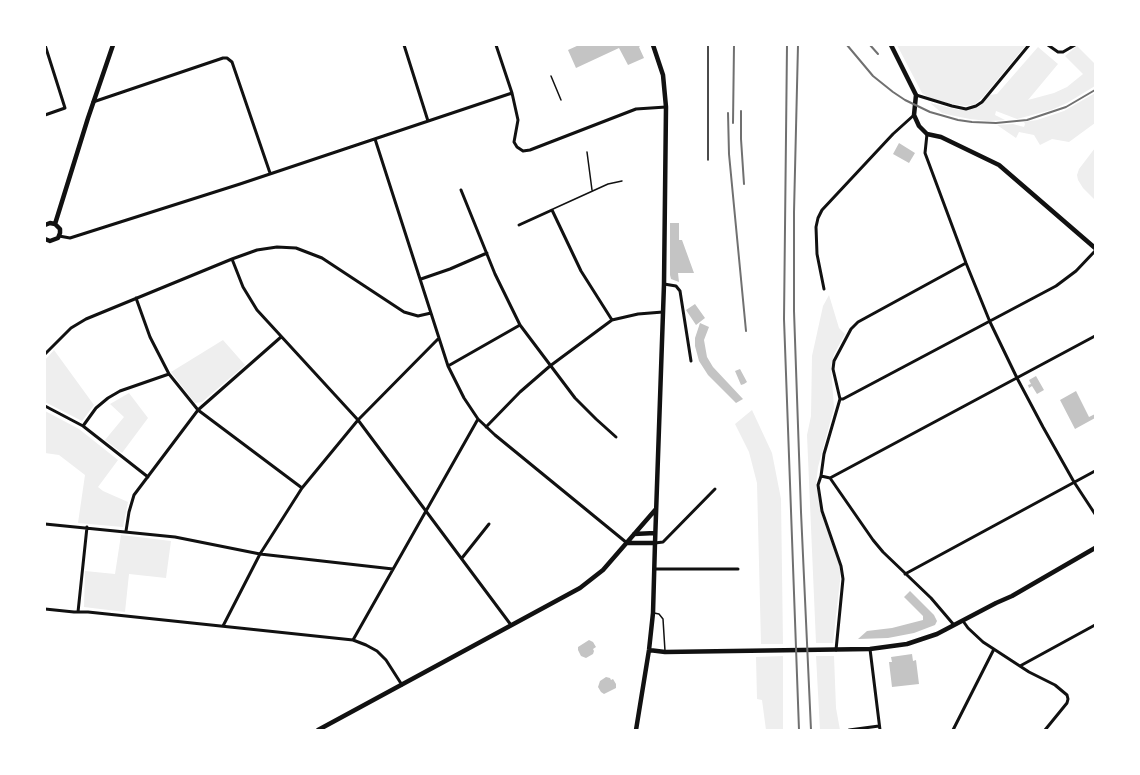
<!DOCTYPE html>
<html>
<head>
<meta charset="utf-8">
<style>
	body { margin:0 }
	#map { position:relative; width:1140px; height:775px; overflow:hidden; background:#fff; font-family:"IBM Plex Sans",sans-serif }
	canvas { display:block }
	.frame { position:absolute; inset:0; border:46px solid #fff; pointer-events:none }
</style>
</head>
<body>
<div id="map">
<canvas width="1140" height="775"></canvas>
<div class="frame"></div>
</div>
<script>
const ctx = document.querySelector('canvas').getContext('2d');
ctx.lineJoin = 'round';
function fill(path, color) {
  ctx.fillStyle = color;
  ctx.fill(path, 'evenodd');
}
function poly(rows) {
  const path = new Path2D();
  for (const r of rows) {
    path.moveTo(r[0], r[1]);
    for (let i = 2; i < r.length; i += 2) path.lineTo(r[i], r[i + 1]);
  }
  return path;
}
function trace(path, color, width, dash) {
  ctx.strokeStyle = color;
  ctx.lineWidth = width;
  ctx.lineCap = dash ? 'butt' : 'round';
  ctx.setLineDash(dash || []);
  ctx.stroke(path);
}
const green = poly([
	[897,45,1026,45,983,97,975,104,966,106,947,103,928,97,922,93],
	[1077,46,1095,64,1095,86,1067,103,1051,110,1017,119,996,111,995,115,1005,120,988,121,970,119,950,115,942,113,930,103,959,110,976,108,980,106,989,95,997,94,1038,47,1058,64,1028,100,1054,93,1067,87,1083,74,1065,56],
	[1095,93,1095,123,1069,142,1052,139,1040,145,1034,135,1019,132,1016,138,997,125,1013,124,1024,127,1025,124,1024,122,1037,120,1064,111],
	[1095,148,1095,200,1083,188,1078,180,1077,175,1079,169],
	[829,295,839,328,845,334,834,354,831,367,834,408,818,467,816,484,821,512,840,566,840,581,833,643,816,643,807,435,811,416,812,356,823,306],
	[223,340,245,365,202,402,195,403,171,372],
	[54,350,94,405,82,421,45,402,45,360],
	[129,393,148,418,122,453,105,440,124,417,110,404],
	[752,410,772,453,781,499,783,644,761,644,757,483,749,452,735,424],
	[45,411,79,429,118,460,98,487,103,491,128,502,123,527,78,523,85,475,59,455,45,453],
	[121,535,171,541,166,578,129,574,125,612,84,607,85,571,115,574],
	[783,656,783,730,766,730,762,700,757,699,756,657],
	[816,656,834,656,836,708,840,730,820,730]
]);
const building = poly([
	[579,45,640,45,640,46,639,47,644,58,628,65,619,48,576,68,568,50],
	[899,143,915,153,909,163,893,154],
	[670,223,679,223,679,240,682,240,694,273,678,273,679,282,671,279,670,275],
	[695,304,705,318,696,325,686,310],
	[700,323,709,327,704,340,707,357,713,367,743,399,736,403,708,375,699,361,695,346,695,338],
	[740,369,747,382,744,384,741,385,735,371],
	[1036,376,1044,390,1037,394,1032,386,1029,388,1028,385,1031,384,1029,380],
	[1076,391,1089,417,1095,414,1095,418,1075,429,1060,400],
	[910,591,934,615,937,621,935,625,914,633,888,638,858,639,867,631,892,628,923,620,923,616,904,597],
	[589,640,593,642,596,647,593,649,594,651,593,654,586,658,581,656,578,650,578,647],
	[912,654,913,661,916,660,919,684,892,687,889,662,892,662,891,657],
	[606,677,610,678,611,680,613,679,616,684,616,688,604,694,601,692,598,687,600,681]
]);
const path = poly([
	[551,76,561,100]
]);
const service = poly([
	[708,45,708,160],
	[587,152,592,190],
	[553,209,608,184,622,181],
	[654,613,659,614,663,619,665,651]
]);
const minor = poly([
	[404,45,428,121],
	[496,45,512,93,518,120,514,142,517,147,523,151,530,150,636,109,666,107],
	[1048,45,1058,52,1063,52,1075,45],
	[916,95,952,106,966,109,976,106,982,102,1029,45],
	[93,102,223,58,227,58,232,62,270,173],
	[45,115,65,108,45,45],
	[927,134,925,153,966,263,990,322,1017,378,1043,427,1074,482,1095,514],
	[375,139,448,366,464,398,478,419,495,435,627,543],
	[461,190,495,274,520,325,575,398,596,419,616,437],
	[519,225,552,210,581,271,612,320],
	[59,236,70,238,240,184,512,93],
	[232,259,243,287,257,310,358,420,511,625],
	[421,279,450,269,487,253],
	[664,284,676,286,680,291,691,361],
	[824,289,817,254,816,227,818,218,822,210,893,134,914,115],
	[136,298,150,337,169,374,198,410,302,488],
	[45,354,71,328,86,319,232,259,257,250,277,247,296,248,322,258,404,312,418,316,431,313],
	[448,366,520,325],
	[840,399,843,399,1056,286,1076,271,1095,251],
	[45,406,83,426,148,477],
	[83,426,96,408,108,398,120,391,169,374],
	[486,427,520,392,550,366,612,320,638,314,663,312],
	[821,476,830,478,873,540,883,552,931,598,954,625],
	[830,478,1095,336],
	[45,524,175,537,260,554,393,569],
	[126,531,129,512,134,495,198,410,281,337],
	[655,543,663,542,715,489],
	[462,558,489,524],
	[655,569,738,569],
	[905,574,1095,471],
	[45,609,74,612,88,612,353,640,366,645,377,651,386,660,402,685],
	[78,612,87,527],
	[963,621,968,628,983,642,1029,672,1055,685,1067,695,1068,699,1067,703,1045,730],
	[223,626,260,554,302,488,358,420,438,339],
	[353,640,478,419],
	[870,649,880,730],
	[836,650,843,579,841,566,822,511,818,485,821,476,824,454,840,399,833,369,834,361,851,329,858,322,966,263],
	[1020,666,1095,625],
	[849,730,879,726],
	[953,730,994,649]
]);
const tertiary = poly([
	[891,45,916,95,914,115,919,126,927,134,941,137,999,165,1095,248],
	[55,224,88,118,113,45],
	[45,225,50,223,55,224],
	[45,239,50,241,58,238,60,233,60,229,55,224],
	[649,650,665,652,870,649,907,644,937,634,996,603,1012,596,1095,548],
	[636,730,649,650,653,613,655,543]
]);
const secondary = poly([
	[634,534,655,533],
	[627,543,655,543,664,284,666,107,663,75,653,45],
	[318,730,580,588,603,570,656,509]
]);
const rail = poly([
	[787,45,784,319,799,730],
	[798,45,794,212,794,311,801,512,811,730],
	[847,45,873,76,893,92,905,100,930,112,958,120,972,122,996,123,1027,120,1066,107,1095,90],
	[870,45,878,54],
	[741,111,741,139,744,184],
	[728,113,729,154,746,331],
	[733,123,734,45]
]);
fill(green, '#eee');
fill(building, '#c4c4c4');
trace(path, '#111', 1.5);
trace(service, '#111', 1.5);
trace(minor, '#111', 3);
trace(tertiary, '#111', 4.5);
trace(secondary, '#111', 4.5);
trace(rail, '#707070', 2);
</script>
</body>
</html>
